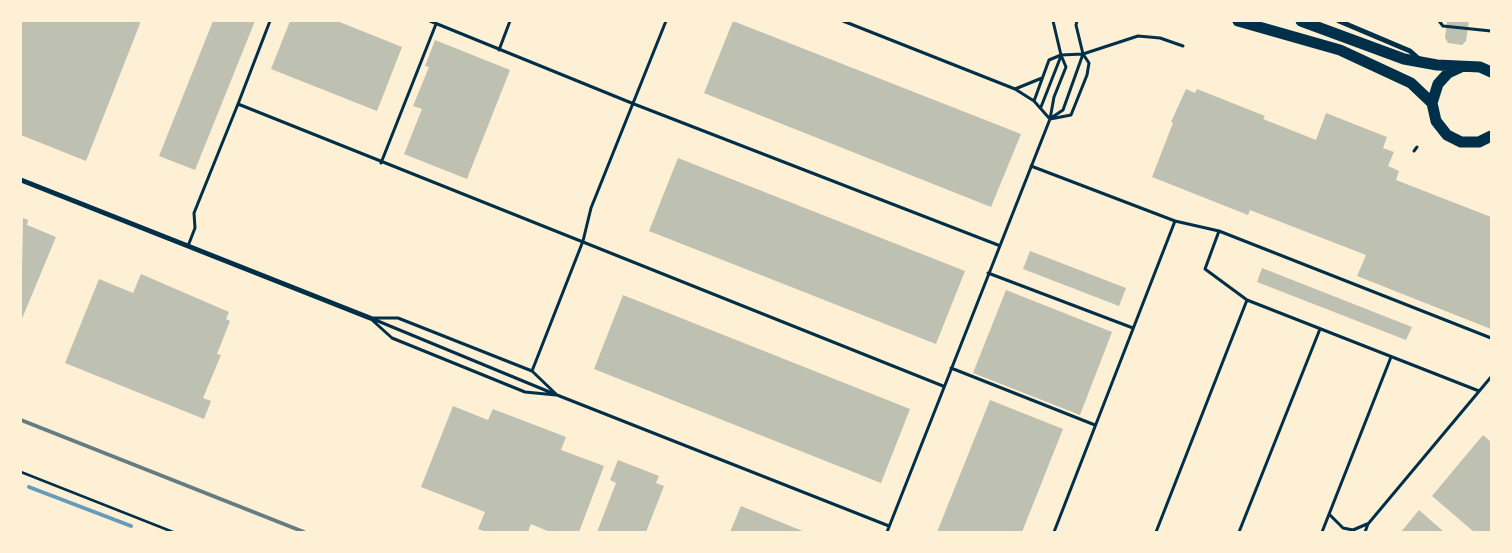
<!DOCTYPE html>
<html>
<head>
<meta charset="utf-8">
<style>
	body { margin:0 }
	#map { position:relative; width:1512px; height:553px; overflow:hidden; background:#fdf0d5; font-family:Quicksand,sans-serif }
	canvas { display:block }
	.frame { position:absolute; inset:0; border:22px solid #fdf0d5; pointer-events:none }
</style>
</head>
<body>
<div id="map">
<canvas width="1512" height="553"></canvas>
<div class="frame"></div>
</div>
<script>
const ctx = document.querySelector('canvas').getContext('2d');
ctx.lineJoin = 'round';
function poly(rows) {
  const path = new Path2D();
  for (const r of rows) {
    path.moveTo(r[0], r[1]);
    for (let i = 2; i < r.length; i += 2) path.lineTo(r[i], r[i + 1]);
  }
  return path;
}
function trace(path, color, width, dash) {
  ctx.strokeStyle = color;
  ctx.lineWidth = width;
  ctx.lineCap = dash ? 'butt' : 'round';
  ctx.setLineDash(dash || []);
  ctx.stroke(path);
}
function fill(path, color) {
  ctx.fillStyle = color;
  ctx.fill(path, 'evenodd');
}
const stream = poly([
	[29,487,131,526]
]);
const building = poly([
	[21,21,141,21,86,161,21,135],
	[213,21,255,21,195,170,159,156],
	[290,21,337,21,402,47,377,111,271,69],
	[733,21,1021,134,991,207,704,93],
	[1447,21,1469,21,1466,41,1462,45,1448,43,1445,38],
	[435,40,510,70,467,179,404,154,422,109,413,106,429,67,425,66],
	[1186,89,1195,93,1197,89,1265,116,1263,119,1316,140,1326,113,1387,137,1383,148,1394,152,1388,166,1399,171,1396,180,1491,217,1491,329,1357,276,1366,255,1250,210,1248,215,1152,177,1173,123,1171,122],
	[678,158,965,271,936,344,649,231],
	[23,218,28,220,27,225,56,237,21,321],
	[1030,251,1126,288,1119,306,1023,269],
	[1262,268,1412,327,1406,340,1257,282],
	[141,274,229,312,226,319,230,321,217,354,221,355,203,398,211,401,204,419,65,363,99,279,133,293],
	[1006,290,1112,332,1080,415,973,373],
	[623,295,910,409,881,483,594,369],
	[990,400,1063,429,1022,532,937,532],
	[453,406,488,420,493,409,566,437,561,450,604,466,579,532,550,532,531,524,528,532,486,532,478,529,485,512,421,487],
	[1483,435,1491,442,1491,532,1474,532,1432,496],
	[618,460,659,476,656,483,664,486,646,532,597,532,616,483,610,480],
	[741,506,805,532,730,532],
	[1419,510,1444,532,1401,532]
]);
const path = poly([
	[21,472,173,532]
]);
const service = poly([
	[430,21,634,104,998,245],
	[843,21,1015,89,1034,101,1049,118],
	[1439,21,1443,26,1491,31],
	[499,50,510,21],
	[1015,89,1042,78],
	[1034,101,1049,60,1061,55,1083,54,1138,36,1160,38,1183,46],
	[238,104,270,21],
	[1041,107,1061,56],
	[1051,118,1063,110,1083,54],
	[1050,119,1071,115,1087,75,1089,63,1083,54,1076,25,1077,21],
	[1414,151,1417,147],
	[381,163,436,24],
	[1031,166,1175,221,1219,231,1491,338],
	[188,246,195,228,194,213,238,104,943,386],
	[988,273,1133,328],
	[1247,300,1479,391],
	[370,318,398,318,532,371,557,395,889,526],
	[371,319,392,338,525,392,556,395],
	[373,319,552,393],
	[951,368,1095,425],
	[532,371,583,241,591,208,666,21],
	[1329,514,1343,528,1353,530,1367,524],
	[887,532,1050,119,1054,97,1066,67,1061,55,1053,21],
	[1054,532,1175,221],
	[1156,532,1247,300,1205,269,1219,231],
	[1239,532,1320,329],
	[1322,532,1391,357],
	[1365,532,1368,524,1491,377]
]);
const minor = poly([
	[1339,21,1410,51,1419,59],
	[21,180,370,318]
]);
const trunk = poly([
	[1238,21,1340,50,1411,83,1432,103],
	[1301,21,1404,59,1437,65,1480,67,1491,72],
	[1461,67,1448,73,1438,84,1432,103,1436,121,1447,135,1461,142,1479,142,1491,136]
]);
const rail = poly([
	[21,420,304,532]
]);
trace(stream, '#669bbc', 4);
fill(building, '#bec0b2');
trace(path, '#003049', 2.5);
trace(service, '#003049', 3);
trace(minor, '#003049', 5);
trace(trunk, '#003049', 11);
trace(rail, '#657d81', 4);
</script>
</body>
</html>
